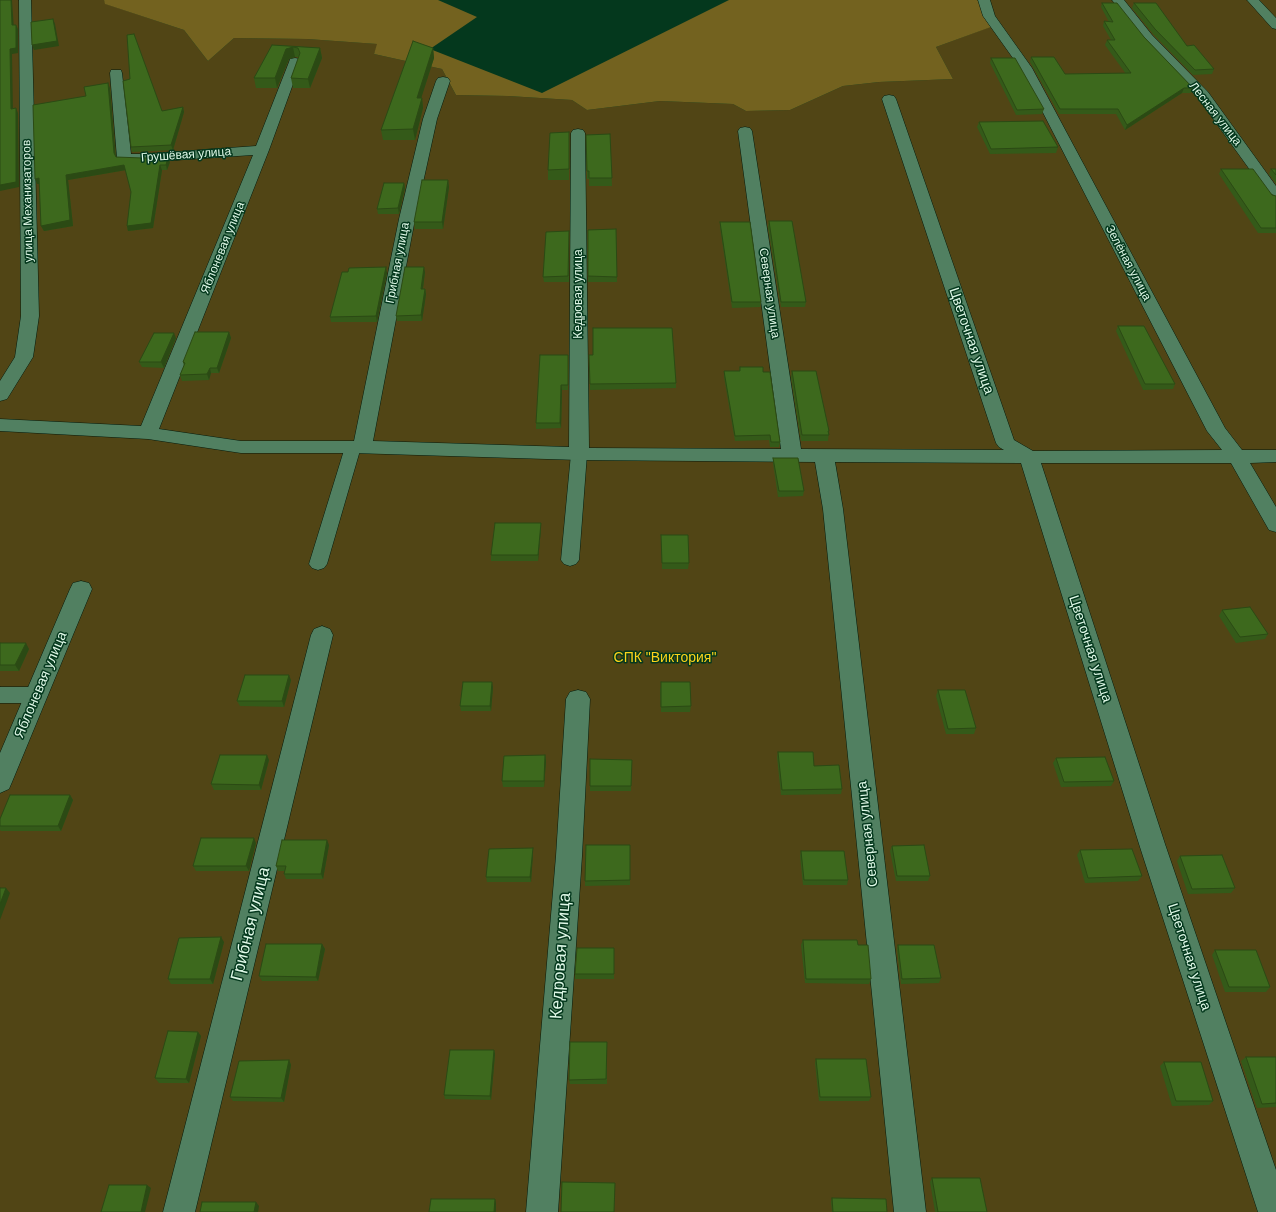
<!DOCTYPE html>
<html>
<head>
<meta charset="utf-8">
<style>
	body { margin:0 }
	canvas { display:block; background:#04381d }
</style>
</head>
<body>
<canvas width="1276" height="1212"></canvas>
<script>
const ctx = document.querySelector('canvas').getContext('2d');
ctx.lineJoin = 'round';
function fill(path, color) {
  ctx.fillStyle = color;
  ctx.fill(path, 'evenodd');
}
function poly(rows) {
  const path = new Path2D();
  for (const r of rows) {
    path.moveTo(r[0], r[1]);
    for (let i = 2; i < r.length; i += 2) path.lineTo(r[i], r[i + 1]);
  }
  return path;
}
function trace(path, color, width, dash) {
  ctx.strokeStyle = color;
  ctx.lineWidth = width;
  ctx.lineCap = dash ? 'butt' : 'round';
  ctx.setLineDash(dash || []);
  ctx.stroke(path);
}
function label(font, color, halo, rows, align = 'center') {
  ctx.font = font + ' Helvetica,sans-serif';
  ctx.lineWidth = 3;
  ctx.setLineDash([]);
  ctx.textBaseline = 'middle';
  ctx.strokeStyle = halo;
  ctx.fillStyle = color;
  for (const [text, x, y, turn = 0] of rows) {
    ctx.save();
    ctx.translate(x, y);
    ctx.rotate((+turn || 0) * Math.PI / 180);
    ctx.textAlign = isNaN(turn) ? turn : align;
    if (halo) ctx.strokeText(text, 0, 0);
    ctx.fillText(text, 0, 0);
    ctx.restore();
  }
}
const green = poly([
	[0,0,104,0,106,4,184,30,208,61,234,38,307,39,378,44,374,54,442,69,456,95,508,96,572,100,587,110,660,101,733,104,746,111,790,110,843,86,879,82,953,79,936,47,990,27,979,0,1276,0,1276,1212,0,1212]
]);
const forest = poly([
	[104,0,438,0,477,17,430,49,542,93,729,0,979,0,991,27,936,47,953,79,879,82,843,86,790,110,746,111,733,104,660,101,587,110,572,100,508,96,456,95,442,69,374,54,377,44,307,39,234,38,208,61,184,30,105,4]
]);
const service = poly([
	[353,442,359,443,361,447,327,564,324,568,318,570,312,568,309,564,345,447,347,443,353,442],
	[579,449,585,450,587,454,579,560,576,564,570,566,564,564,561,560,571,454,573,450,579,449],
	[0,687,37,687,44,690,47,695,44,700,37,703,0,703,0,687]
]);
const minor = poly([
	[19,0,31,0,39,316,33,357,7,399,0,401,0,381,15,357,21,316,19,0],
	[978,0,990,0,995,16,1032,68,1225,428,1242,450,1276,450,1276,462,1250,463,1276,507,1276,532,1269,530,1231,463,1041,463,1165,844,1276,1170,1276,1212,1258,1212,1139,844,1021,463,835,462,843,509,926,1212,894,1212,823,509,815,462,579,460,353,453,241,453,148,439,0,431,0,419,141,426,253,155,145,162,119,161,117,158,110,73,111,70,121,70,122,73,131,154,145,154,256,146,289,62,290,59,295,58,300,59,301,62,269,150,159,429,241,441,354,441,399,219,423,119,436,81,438,78,443,77,448,78,450,81,437,119,415,219,373,441,569,447,571,133,573,130,578,129,583,130,585,133,589,448,781,449,738,131,740,128,745,127,750,128,752,131,801,449,1004,450,999,447,996,443,882,99,884,96,889,95,894,96,896,99,1014,440,1033,451,1222,450,1207,431,1020,68,983,16,978,0],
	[1112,0,1124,0,1152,35,1208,92,1276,186,1276,201,1271,199,1198,98,1144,41,1112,0],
	[1247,0,1259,0,1276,18,1276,29,1272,28,1247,0],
	[81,581,89,583,92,589,12,782,9,789,0,793,0,753,70,589,73,583,81,581],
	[322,626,330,629,333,635,195,1212,163,1212,311,635,314,629,322,626],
	[578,690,586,692,590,699,582,856,558,1212,526,1212,556,856,566,699,570,692,578,690]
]);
const wall = poly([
	[1102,3,1144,37,1193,88,1191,93,1182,93,1125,130,1116,114,1059,114,1030,62,1031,57,1065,74,1126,74,1105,45,1107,40,1111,40,1103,26,1104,21,1109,22,1101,7],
	[1134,3,1187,46,1214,69,1212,74,1193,75,1153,34,1132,8],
	[272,45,320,48,322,58,310,88,293,88,291,78,299,57,295,57,289,59,277,88,256,88,254,78],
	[433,48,434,58,421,98,422,98,423,108,415,140,383,140,381,130],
	[991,58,1044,109,1042,114,1016,115,990,63],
	[110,88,115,156,116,157,170,162,167,170,162,170,153,228,128,231,127,226,131,192,126,170,68,180,73,226,44,231,41,226,39,184,37,184,86,96],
	[183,107,184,112,173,150,132,152,131,147,162,111],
	[979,122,1058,147,1056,153,990,154,977,127],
	[610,134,612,186,589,186,589,179,587,179,586,135],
	[569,143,569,180,548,180,548,170],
	[1221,169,1276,196,1276,233,1258,233,1219,174],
	[1271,169,1276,169,1276,184,1269,174],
	[448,180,449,187,443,229,415,229,414,222],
	[404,183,405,188,399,214,378,214,377,209],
	[769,221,806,302,805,307,781,307,768,227],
	[720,222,761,302,760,307,732,308,720,227],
	[616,229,617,282,588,282,588,230],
	[569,236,569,282,544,282,543,277],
	[425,272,423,289,425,289,426,294,422,321,397,321,396,316],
	[387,273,377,322,331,322,330,317],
	[1118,326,1175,384,1173,389,1143,390,1116,331],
	[229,332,231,338,219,373,211,373,209,380,182,381,180,375,184,366,183,362],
	[176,338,164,368,142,367,139,362],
	[568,355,568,390,562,390,561,428,536,429,536,423],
	[593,355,676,383,676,388,590,390,590,384],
	[740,367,763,372,780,442,779,447,770,447,769,440,735,441,724,377,724,371,739,371],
	[792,371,829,431,828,441,801,441,791,377],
	[773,458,804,491,803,496,778,497,773,463],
	[541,523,541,528,538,561,491,561,491,555],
	[661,535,689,563,688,569,662,569],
	[1222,610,1268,634,1265,639,1236,643,1219,616],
	[0,643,29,649,19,671,0,671],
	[291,680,284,707,240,706,237,701],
	[493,687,491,711,461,711,460,706],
	[660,688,691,706,690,712,661,712],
	[938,690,976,728,974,734,946,734,936,696],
	[778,752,814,766,842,789,841,794,781,795,777,757],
	[545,755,546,761,544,787,503,787,502,781],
	[1056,758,1114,781,1111,786,1061,787,1053,763],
	[269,760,261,790,214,790,211,784],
	[632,760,631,791,590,791,590,786],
	[70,795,73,800,61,831,1,831,0,830,0,819],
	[256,843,249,871,196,871,193,866],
	[329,845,323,879,286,879,284,874,285,871,278,871,276,866],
	[630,845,630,885,585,886,585,881],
	[892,846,930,876,928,881,896,881,890,851],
	[533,848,533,853,531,882,487,882,486,877],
	[1080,850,1142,876,1138,881,1085,883,1077,855],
	[801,851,848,880,847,885,803,885,800,856],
	[1180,856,1235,888,1231,893,1188,894,1177,861],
	[803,940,858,945,871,979,869,984,805,983,801,945],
	[224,942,213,984,171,984,168,979],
	[322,944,325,949,318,981,262,981,259,976],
	[898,945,941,978,939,983,901,984,897,949],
	[614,948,614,979,575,979,575,974],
	[1215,950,1270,987,1266,992,1225,992,1212,955],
	[198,1032,201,1036,189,1083,159,1083,155,1078],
	[607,1042,607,1084,570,1084,569,1080],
	[494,1050,495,1054,491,1100,445,1099,444,1095],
	[1246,1057,1276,1057,1276,1107,1257,1108,1241,1061],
	[816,1059,871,1097,869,1101,819,1101,815,1063],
	[289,1060,291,1065,284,1102,233,1101,230,1097],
	[1164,1062,1213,1101,1209,1105,1172,1106,1160,1066],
	[932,1178,987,1212,935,1212,930,1182],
	[832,1198,887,1212,832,1212,831,1202]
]);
const shadedWall = poly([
	[11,0,12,0,14,30,12,25],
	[53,19,55,24,59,46,34,50,32,45],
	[16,25,18,29,18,53,12,54,13,114,11,109,10,49],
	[293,47,295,57,289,59,277,88,275,78,286,49],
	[320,48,322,58,310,88,308,79],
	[433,48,434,58,418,108,417,98],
	[108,83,110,88,116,158,114,153],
	[1184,88,1182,93,1125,130,1127,125],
	[422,98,423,108,415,140,413,129],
	[183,107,184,112,173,150,171,145],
	[16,108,18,113,19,187,0,191,0,185],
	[168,157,170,162,167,170,166,165],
	[124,165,126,170,68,180,73,226,44,231,41,226,66,175],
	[160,165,162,170,153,228,128,231,127,226],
	[39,178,41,184,37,184,35,179],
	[448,180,449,187,443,229,442,222],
	[404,183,405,188,399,214,398,208],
	[386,267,387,273,377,322,376,316],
	[424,267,425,272,422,295,421,289],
	[425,289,426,294,422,321,421,315],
	[229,332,231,338,219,373,217,368],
	[174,333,176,338,164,368,161,362],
	[210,368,211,373,209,380,207,374],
	[561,385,562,390,561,428,560,423],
	[541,523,541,528,538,561,538,555],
	[26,643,29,649,19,671,15,665],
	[289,675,291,680,284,707,282,701],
	[492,682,493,687,491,711,490,706],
	[267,755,269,760,261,790,259,785],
	[545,755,546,761,544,787,544,781],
	[70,795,73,800,61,831,58,826],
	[254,838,256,843,249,871,246,866],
	[327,840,329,845,323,879,321,874],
	[533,848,533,853,531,882,530,877],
	[6,888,10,893,0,920,0,904],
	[221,937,224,942,213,984,210,979],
	[322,944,325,949,318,981,316,977],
	[198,1032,201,1036,189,1083,186,1079],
	[494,1050,495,1054,491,1100,490,1096],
	[289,1060,291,1065,284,1102,281,1098],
	[147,1185,151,1188,145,1212,141,1212],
	[495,1199,496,1203,496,1212,494,1212],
	[256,1202,259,1206,258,1212,254,1212]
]);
const building = poly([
	[0,0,11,0,12,25,16,25,16,48,10,49,11,109,16,108,16,182,0,185,0,0],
	[1102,3,1117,3,1144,37,1193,88,1184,88,1127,125,1118,109,1060,109,1031,57,1054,57,1065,74,1131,73,1107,40,1115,40,1104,21,1113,22,1102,3],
	[1134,3,1156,3,1187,46,1194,45,1214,69,1195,70,1155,29,1134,3],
	[53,19,57,41,32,45,31,22,53,19],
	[134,34,162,111,183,107,171,145,131,147,123,81,130,79,127,35,134,34],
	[413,41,433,48,417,98,422,98,413,129,381,130,413,41],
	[272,45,320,48,308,79,291,78,300,53,298,48,293,47,286,49,275,78,254,78,272,45],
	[991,58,1015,58,1044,109,1017,110,991,58],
	[108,83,114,153,116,157,143,158,168,157,166,165,160,165,151,223,127,226,131,192,124,165,66,175,70,220,41,226,39,178,35,179,33,105,86,96,84,87,108,83],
	[1043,121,1058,147,991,149,979,122,1043,121],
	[569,132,569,169,548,170,550,133,569,132],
	[610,134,612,178,589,178,589,171,587,171,586,135,610,134],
	[1221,169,1253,169,1272,195,1276,196,1276,228,1261,228,1221,169],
	[1271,169,1276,169,1276,175,1271,169],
	[422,180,448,180,442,222,414,222,422,180],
	[384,183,404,183,398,208,377,209,384,183],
	[769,221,792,221,806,302,781,302,769,221],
	[720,222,750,222,761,302,732,302,720,222],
	[616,229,617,277,588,276,588,230,616,229],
	[569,231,568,276,543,277,546,232,569,231],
	[386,267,376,316,330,317,342,272,348,272,349,268,386,267],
	[405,267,424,267,421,289,425,289,421,315,396,316,405,267],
	[1118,326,1144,326,1175,384,1145,384,1118,326],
	[593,328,672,328,676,383,590,384,589,355,593,355,593,328],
	[195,332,229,332,217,368,210,368,207,374,180,375,185,363,183,362,195,332],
	[154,333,174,333,161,362,139,362,154,333],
	[540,355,568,355,568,385,561,385,560,423,536,423,540,355],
	[740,367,763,367,763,372,770,372,780,442,771,442,770,435,735,436,724,371,740,371,740,367],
	[792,371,816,371,829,431,828,431,829,435,802,435,792,371],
	[773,458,798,458,804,491,779,491,773,458],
	[495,523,541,523,538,555,491,555,495,523],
	[661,535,688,535,689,563,662,563,661,535],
	[1250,607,1268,634,1240,637,1222,610,1250,607],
	[0,643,26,643,15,665,0,665,0,643],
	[245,675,289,675,282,701,237,701,245,675],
	[463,682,492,682,490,706,460,706,463,682],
	[661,682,690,682,691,706,661,707,661,682],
	[938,690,965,690,976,728,948,729,938,690],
	[778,752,813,752,814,766,839,765,842,789,782,790,778,752],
	[220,755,267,755,259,785,211,784,220,755],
	[545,755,544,781,502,781,504,756,545,755],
	[1105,757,1114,781,1064,782,1056,758,1105,757],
	[590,759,632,760,631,786,590,786,590,759],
	[10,795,70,795,58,826,0,826,0,819,10,795],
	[201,838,254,838,246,866,193,866,201,838],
	[282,840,327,840,321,874,284,874,286,866,276,866,282,840],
	[586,845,630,845,630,880,585,881,586,845],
	[924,845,930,876,897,876,892,846,924,845],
	[533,848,530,877,486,877,489,849,533,848],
	[1132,849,1142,876,1088,878,1080,850,1132,849],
	[801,851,844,851,848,880,804,880,801,851],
	[1222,855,1235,888,1192,889,1180,856,1222,855],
	[0,888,6,888,0,904,0,888],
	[221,937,210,979,168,979,179,938,221,937],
	[803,940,857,940,858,945,868,945,871,979,806,979,803,940],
	[266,944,322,944,316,977,259,976,266,944],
	[898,945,934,945,941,978,902,979,898,945],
	[577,948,614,948,614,974,575,974,577,948],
	[1215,950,1256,950,1270,987,1229,987,1215,950],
	[168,1031,198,1032,186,1079,155,1078,168,1031],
	[570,1042,607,1042,606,1079,569,1080,570,1042],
	[450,1050,494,1050,490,1096,444,1095,450,1050],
	[1246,1057,1276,1057,1276,1103,1262,1104,1246,1057],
	[816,1059,866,1059,871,1097,820,1097,816,1059],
	[289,1060,281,1098,230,1097,239,1061,289,1060],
	[1164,1062,1201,1062,1213,1101,1176,1101,1164,1062],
	[932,1178,980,1178,987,1212,938,1212,932,1178],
	[562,1182,615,1183,614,1212,561,1212,562,1182],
	[109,1185,147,1185,141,1212,101,1212,109,1185],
	[832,1198,886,1199,887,1212,833,1212,832,1198],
	[431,1199,495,1199,494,1212,429,1212,431,1199],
	[202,1202,256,1202,254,1212,200,1212,202,1202]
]);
const farStreetnames = [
	["Лесная улица",1215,114,52],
	["Грушёвая улица",186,155,-4],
	["улица Механизаторов",28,201,-91],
	["Яблоневая улица",223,248,-68],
	["Грибная улица",398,263,-79],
	["Зелёная улица",1128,263,62],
	["Северная улица",769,293,82],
	["Кедровая улица",579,294,-90]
];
const streetNames = [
	["Цветочная улица",971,341,71],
	["Цветочная улица",1090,649,72],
	["Яблоневая улица",41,685,-67],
	["Северная улица",868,834,-96],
	["Цветочная улица",1189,957,72]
];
const parkNames = [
	["СПК \"Виктория\"",665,658]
];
const nearStreetnames = [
	["Грибная улица",251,924,-76],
	["Кедровая улица",561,956,-86]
];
fill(green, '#514515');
fill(forest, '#73621f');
trace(service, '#041b0d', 1);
trace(minor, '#041b0d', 1);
fill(service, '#518061');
fill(minor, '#518061');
fill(wall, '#345a19');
fill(shadedWall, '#2b4a14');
fill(building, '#3d691d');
trace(building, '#2b4a14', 1);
label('12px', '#dff8e7', '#04381d', farStreetnames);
label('14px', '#dff8e7', '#04381d', streetNames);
label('14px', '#fbd31b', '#04381d', parkNames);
label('17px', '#dff8e7', '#04381d', nearStreetnames);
</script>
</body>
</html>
